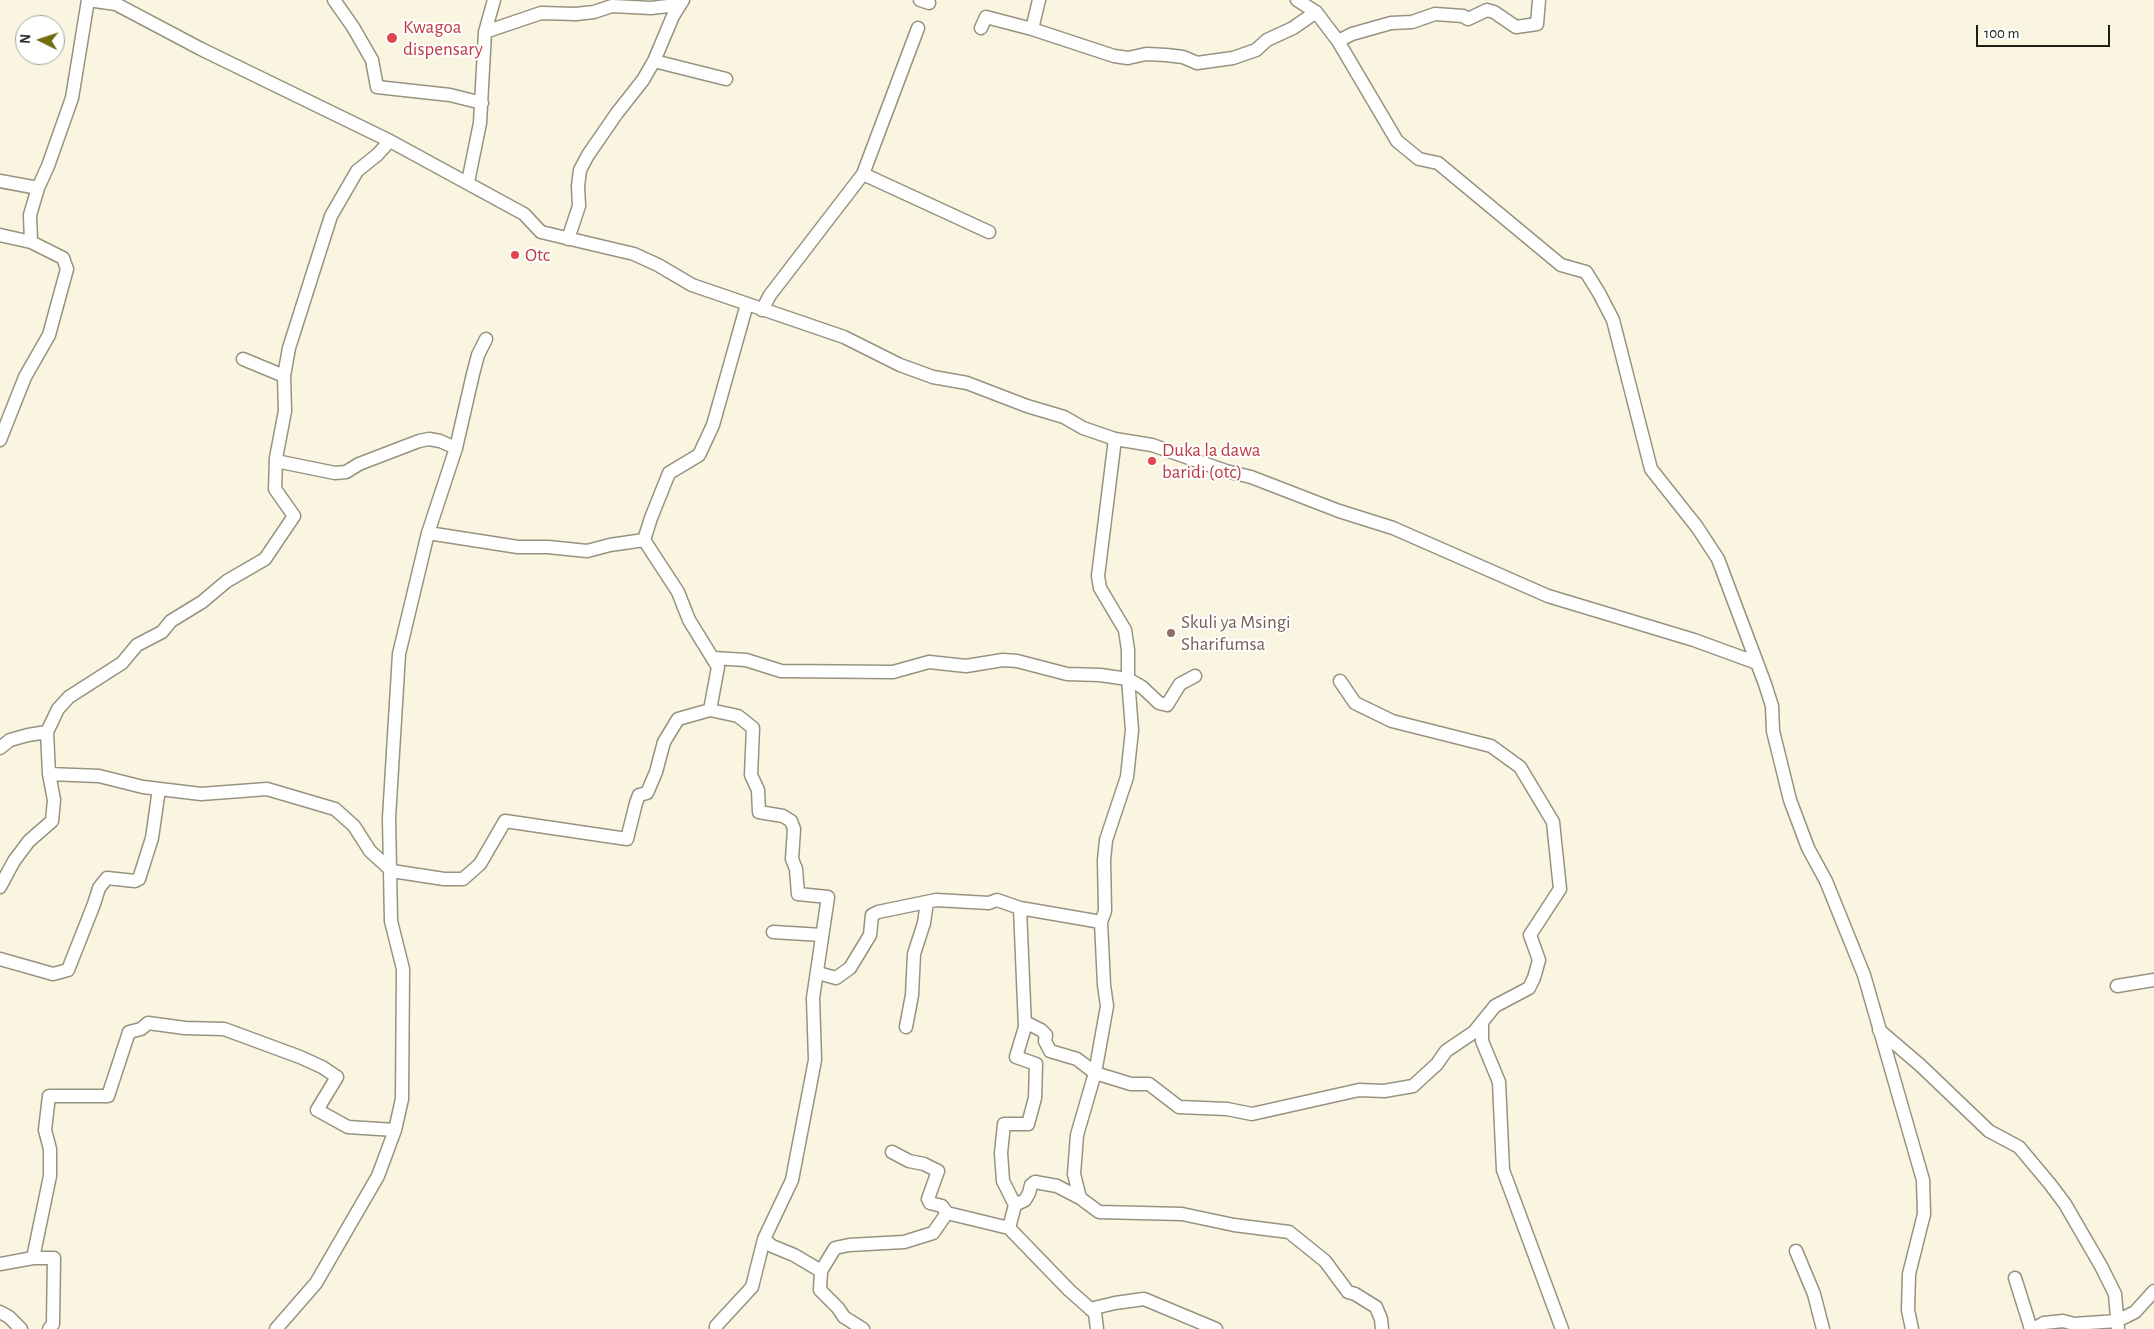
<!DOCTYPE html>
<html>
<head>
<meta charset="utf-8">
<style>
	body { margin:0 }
	#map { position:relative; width:2154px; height:1329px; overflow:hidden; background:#f9f5e0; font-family:"Alegreya Sans",sans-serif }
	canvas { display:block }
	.north { position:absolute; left:15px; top:15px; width:50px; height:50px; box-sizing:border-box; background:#fff; border:1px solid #a5a5a2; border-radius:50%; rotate:274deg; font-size:14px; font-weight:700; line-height:20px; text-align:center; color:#1f1e16 }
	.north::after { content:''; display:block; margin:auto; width:18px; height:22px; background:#6f6d0d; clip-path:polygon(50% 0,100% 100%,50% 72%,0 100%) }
	.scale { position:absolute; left:1976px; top:25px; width:134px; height:22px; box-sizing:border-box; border:2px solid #1f1e16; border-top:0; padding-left:6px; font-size:15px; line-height:18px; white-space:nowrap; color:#1f1e16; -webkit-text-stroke:4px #fff; paint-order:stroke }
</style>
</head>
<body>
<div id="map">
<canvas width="2154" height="1329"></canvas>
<div class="north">N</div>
<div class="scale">100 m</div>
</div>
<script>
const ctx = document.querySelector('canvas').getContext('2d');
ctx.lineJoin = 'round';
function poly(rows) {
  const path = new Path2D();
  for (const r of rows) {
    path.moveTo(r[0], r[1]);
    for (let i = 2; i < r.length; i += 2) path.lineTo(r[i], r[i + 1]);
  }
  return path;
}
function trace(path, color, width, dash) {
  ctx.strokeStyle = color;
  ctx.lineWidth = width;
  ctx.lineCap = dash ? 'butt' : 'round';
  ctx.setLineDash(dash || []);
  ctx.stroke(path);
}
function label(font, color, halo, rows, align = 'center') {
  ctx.font = font + ' "Alegreya Sans",sans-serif';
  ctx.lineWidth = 4;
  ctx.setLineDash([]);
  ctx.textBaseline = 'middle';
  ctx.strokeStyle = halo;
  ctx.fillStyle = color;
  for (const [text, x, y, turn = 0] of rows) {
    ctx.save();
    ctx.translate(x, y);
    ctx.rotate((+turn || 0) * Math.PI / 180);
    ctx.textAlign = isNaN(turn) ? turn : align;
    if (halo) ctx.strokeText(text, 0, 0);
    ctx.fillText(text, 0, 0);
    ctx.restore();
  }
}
const minor = poly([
	[88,0,116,4,201,49,390,141,524,214,541,232,634,254,658,265,692,285,844,337,900,365,933,377,967,383,1027,406,1064,417,1083,428,1115,439,1152,445,1226,471,1251,477,1339,511,1393,528,1548,596,1694,640,1757,663],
	[334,0,353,27,372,60,377,87,450,95,482,103],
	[920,0,929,3],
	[1297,0,1316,12,1338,41,1397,141,1419,159,1438,163,1561,265,1586,272,1599,293,1613,320,1651,469,1697,527,1718,559,1765,684,1772,706,1773,731,1790,800,1808,848,1826,881,1864,975,1923,1180,1924,1214,1909,1274,1908,1310,1912,1329],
	[981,28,986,17,1032,29,1114,56,1128,58,1146,54,1166,55,1183,57,1197,63,1233,58,1256,50,1267,40,1293,28,1316,12],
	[1032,29,1039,0],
	[485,32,541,13,576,14,594,12,612,6,651,8,668,6,679,0],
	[1338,41,1352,34,1391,23,1412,22,1435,14,1463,16,1468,19,1487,10,1494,12,1516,27,1537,24,1539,0],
	[654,61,673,16,683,0],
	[863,174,918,28],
	[0,181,38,188],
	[468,182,480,123,485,32,494,0],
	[0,235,31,242,63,258,67,269,49,335,25,377,0,440],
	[568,239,579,206,578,186,580,170,588,155,617,113,643,80,654,61,726,79],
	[31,242,30,215,38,188,48,166,72,98,88,0],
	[762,310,770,295,863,174,989,232],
	[243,359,284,376],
	[276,461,335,473,346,472,359,464,419,441,429,439,440,441,456,448],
	[428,533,518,547,548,547,587,551,610,545,644,540],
	[644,540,651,518,669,473,699,455,713,425,747,304],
	[713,658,746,660,781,671,893,672,929,662,966,666,1003,660,1017,661,1067,674,1100,675,1128,679,1142,687,1159,703,1167,705,1180,684,1195,676],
	[710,710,738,716,753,728,751,775,758,790,759,812,783,816,791,821,794,829,792,859,796,869,798,894,828,897,813,998,815,1060,792,1180,764,1239,752,1287,716,1326,716,1329],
	[47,732,58,709,69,697,122,663,137,645,162,632,171,621,202,602,227,581,265,559,294,516,275,489,276,458,285,411,284,376,289,348,331,216,357,171,377,155,390,141],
	[0,748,10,740,28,735,47,732,49,774,99,776,143,787,201,794,267,789,335,809,354,826,370,851,392,871,444,879,463,879,480,864,505,821,627,839,636,803,639,795,647,793,656,772,664,742,678,719,710,710,718,667,689,620,678,592,644,540],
	[0,887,14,861,29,841,52,821,54,800,49,774],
	[1020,908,1101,922,1104,985,1107,1006,1095,1073,1077,1135,1074,1174,1080,1198,1099,1212,1182,1214,1234,1225,1289,1232,1325,1261,1348,1292,1355,1294,1376,1307,1381,1319,1382,1329],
	[1101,922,1105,911,1104,860,1106,840,1127,777,1132,730,1128,679,1128,650,1125,630,1100,588,1098,576,1115,439],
	[773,932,822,935],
	[0,959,53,974,68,970,94,904,99,888,107,878,135,881,139,879,152,838,159,789],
	[818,973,836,978,850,968,870,935,872,915,878,912,936,900,989,903,997,900,1020,908,1025,1027,1016,1057,1036,1064,1035,1098,1028,1124,1004,1124,1001,1153,1003,1181,1015,1205,1009,1228],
	[2117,986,2154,980],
	[1025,1022,1041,1030,1046,1035,1045,1041,1050,1051,1077,1059,1095,1073,1131,1084,1149,1084,1179,1107,1227,1109,1252,1114,1359,1090,1384,1091,1413,1086,1437,1064,1446,1051,1474,1032,1495,1006,1529,988,1534,978,1539,960,1530,935,1560,889,1553,822,1520,767,1491,746,1392,721,1355,703,1340,681],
	[1482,1023,1482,1041,1499,1082,1503,1170,1562,1329],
	[906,1027,912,995,914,954,924,923,927,902],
	[1879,1030,1920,1065,1989,1131,2019,1147,2050,1184,2065,1204,2101,1266,2115,1294,2118,1329],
	[892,1152,909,1161,924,1164,938,1171,928,1199,930,1203,942,1206,947,1213,1009,1228,1069,1290,1095,1313,1097,1329],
	[1015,1205,1025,1200,1029,1193,1031,1185,1035,1182,1057,1186,1080,1198],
	[764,1239,772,1246,794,1255,821,1271,835,1248,849,1245,904,1242,933,1233,947,1213],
	[1796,1251,1814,1294,1823,1329],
	[33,1258,50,1176,50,1149,45,1130,49,1096,108,1096,129,1032,141,1029,148,1023,185,1028,224,1029,300,1057,322,1067,337,1077,317,1110,348,1127,395,1130],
	[0,1264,33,1258,54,1258,53,1324,49,1329],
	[821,1271,820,1290,838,1308,844,1317,863,1329],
	[2015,1278,2031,1329],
	[1090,1309,1115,1303,1144,1299,1216,1329],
	[0,1312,9,1317,21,1329],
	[276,1329,316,1283,378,1176,395,1130,402,1099,403,969,391,921,389,818,399,654,428,533,456,448,473,374,478,355,486,339],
	[2034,1329,2044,1323,2063,1321,2074,1324,2117,1321,2135,1312,2154,1291]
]);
const markers = [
	[392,38,6,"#e0444e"],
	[515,255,5,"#e0444e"],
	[1152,461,5,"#e0444e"],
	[1171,633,5,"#8d6e63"]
];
const healthNames = [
	["Kwagoa",403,27],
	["dispensary",403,49],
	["Otc",525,255],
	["Duka la dawa",1162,450],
	["baridi (otc)",1162,472]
];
const educationNames = [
	["Skuli ya Msingi",1181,622],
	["Sharifumsa",1181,644]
];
trace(minor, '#979380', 15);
trace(minor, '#fff', 12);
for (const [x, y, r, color] of markers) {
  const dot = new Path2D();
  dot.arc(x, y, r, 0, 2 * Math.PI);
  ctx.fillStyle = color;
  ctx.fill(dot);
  trace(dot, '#fff', 2);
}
label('19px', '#be3a42', '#fff', healthNames, 'left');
label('19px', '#785e54', '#fff', educationNames, 'left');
</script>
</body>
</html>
